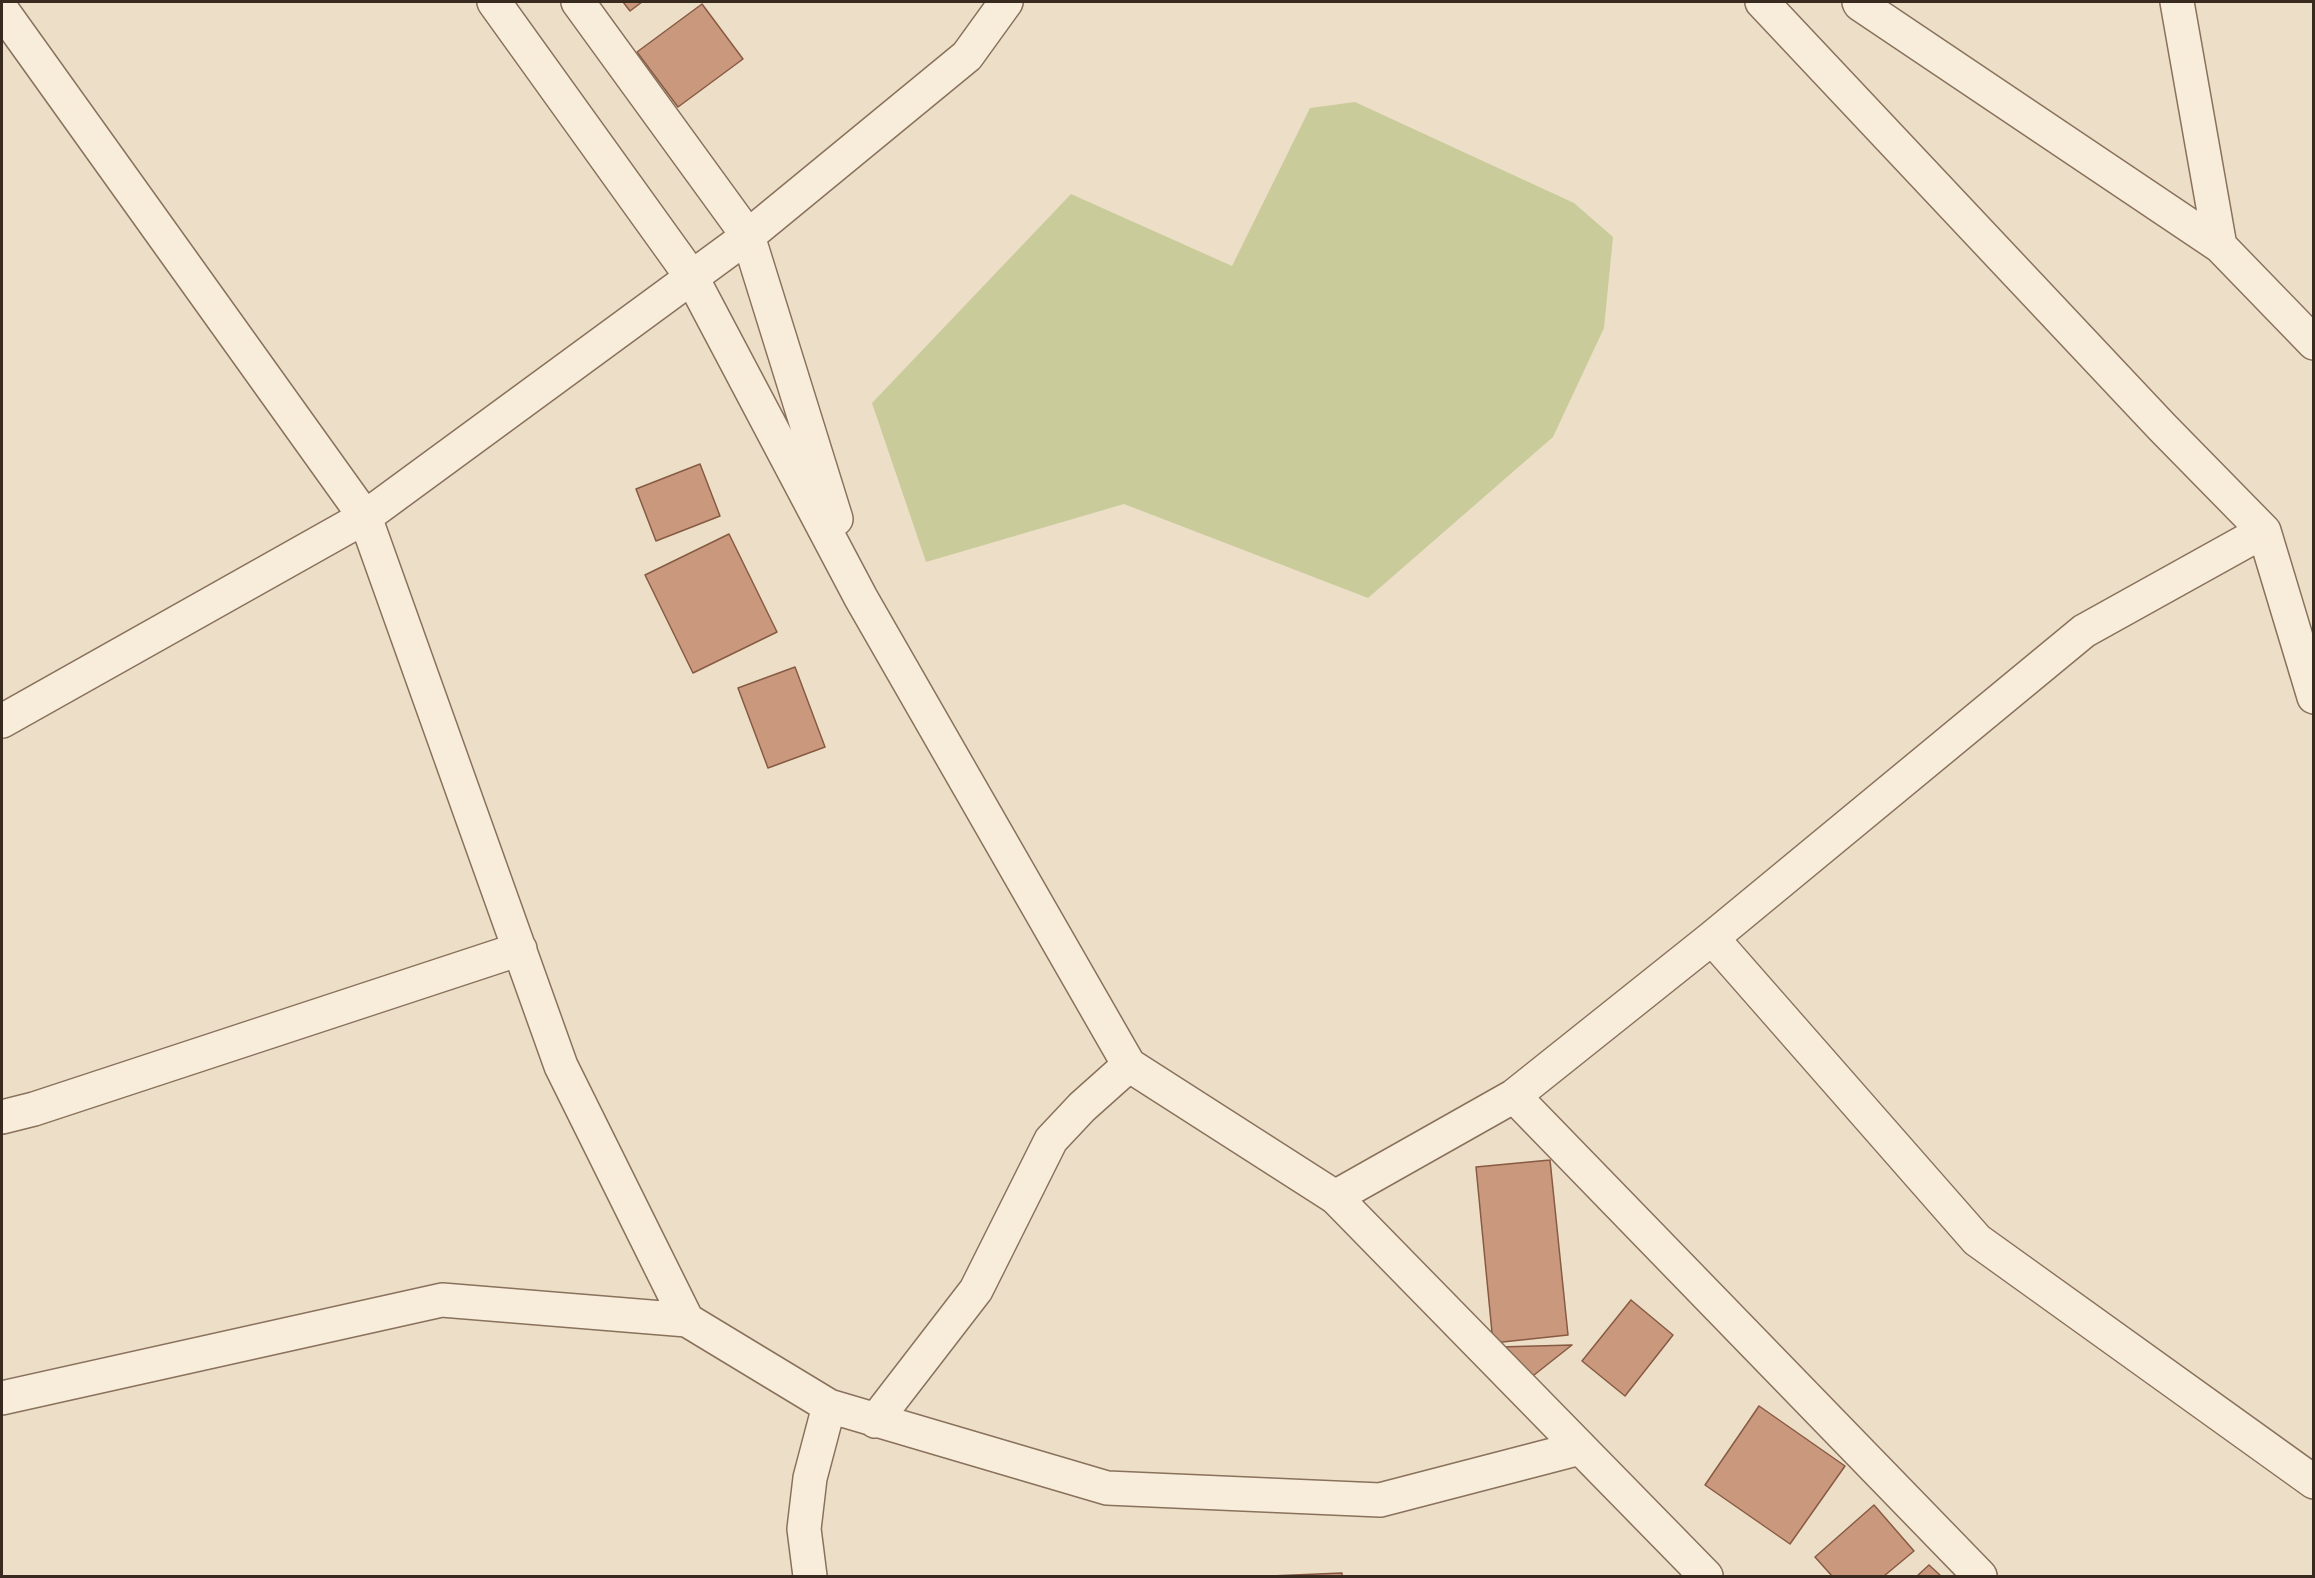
<!DOCTYPE html>
<html>
<head>
<meta charset="utf-8">
<style>
	body { margin:0 }
	#map { position:relative; width:2315px; height:1578px; overflow:hidden; background:#eddfc7; font-family:Bitter,serif }
	canvas { display:block }
	.frame { position:absolute; inset:0; border:3px solid #392a20; pointer-events:none }
</style>
</head>
<body>
<div id="map">
<canvas width="2315" height="1578"></canvas>
<div class="frame"></div>
</div>
<script>
const ctx = document.querySelector('canvas').getContext('2d');
ctx.lineJoin = 'round';
function fill(path, color) {
  ctx.fillStyle = color;
  ctx.fill(path, 'evenodd');
}
function poly(rows) {
  const path = new Path2D();
  for (const r of rows) {
    path.moveTo(r[0], r[1]);
    for (let i = 2; i < r.length; i += 2) path.lineTo(r[i], r[i + 1]);
  }
  return path;
}
function trace(path, color, width, dash) {
  ctx.strokeStyle = color;
  ctx.lineWidth = width;
  ctx.lineCap = dash ? 'butt' : 'round';
  ctx.setLineDash(dash || []);
  ctx.stroke(path);
}
const green = poly([
	[1355,102,1574,203,1613,237,1604,328,1553,437,1368,598,1124,504,926,562,872,403,1071,194,1232,266,1310,108]
]);
const building = poly([
	[623,2,642,2,630,11,623,2],
	[702,4,743,59,678,107,637,52,702,4],
	[700,464,720,516,656,541,636,489,700,464],
	[729,534,777,632,693,673,645,575,729,534],
	[795,667,825,747,768,768,738,688,795,667],
	[1550,1160,1568,1335,1493,1343,1476,1167,1550,1160],
	[1631,1300,1673,1335,1625,1396,1582,1361,1631,1300],
	[1572,1345,1529,1379,1499,1347,1572,1345],
	[1759,1406,1845,1466,1790,1544,1705,1485,1759,1406],
	[1874,1505,1914,1551,1884,1576,1832,1576,1815,1557,1874,1505],
	[1929,1565,1941,1576,1917,1576,1929,1565],
	[1342,1573,1342,1576,1270,1576,1342,1573]
]);
const minor = poly([
	[1762,2,2162,427,2264,531,2314,697],
	[1859,2,1860,4,2220,246],
	[2177,2,2220,246,2314,343],
	[2,10,365,517,561,1066,687,1320],
	[2,721,365,517,748,236,967,56,1006,2],
	[1712,938,1977,1240,2314,1482],
	[1514,1096,1980,1576],
	[2,1117,34,1109,520,949],
	[1335,1197,1514,1096,1712,938,2084,631,2264,531],
	[2,1398,442,1300,687,1320,829,1406,1107,1488,1380,1500,1580,1448],
	[875,1421,976,1290,1051,1140,1082,1107,1129,1065],
	[810,1576,804,1529,810,1478,829,1406]
]);
const tertiary = poly([
	[494,2,691,276,861,598,1129,1065,1335,1197,1706,1576],
	[578,2,748,236,836,519]
]);
fill(green, '#c9cb9a');
fill(building, '#ca997d');
trace(building, '#875a43', 1.5);
trace(minor, '#89715c', 36);
trace(tertiary, '#89715c', 36);
trace(minor, '#f8edda', 33);
trace(tertiary, '#f8edda', 33);
</script>
</body>
</html>
